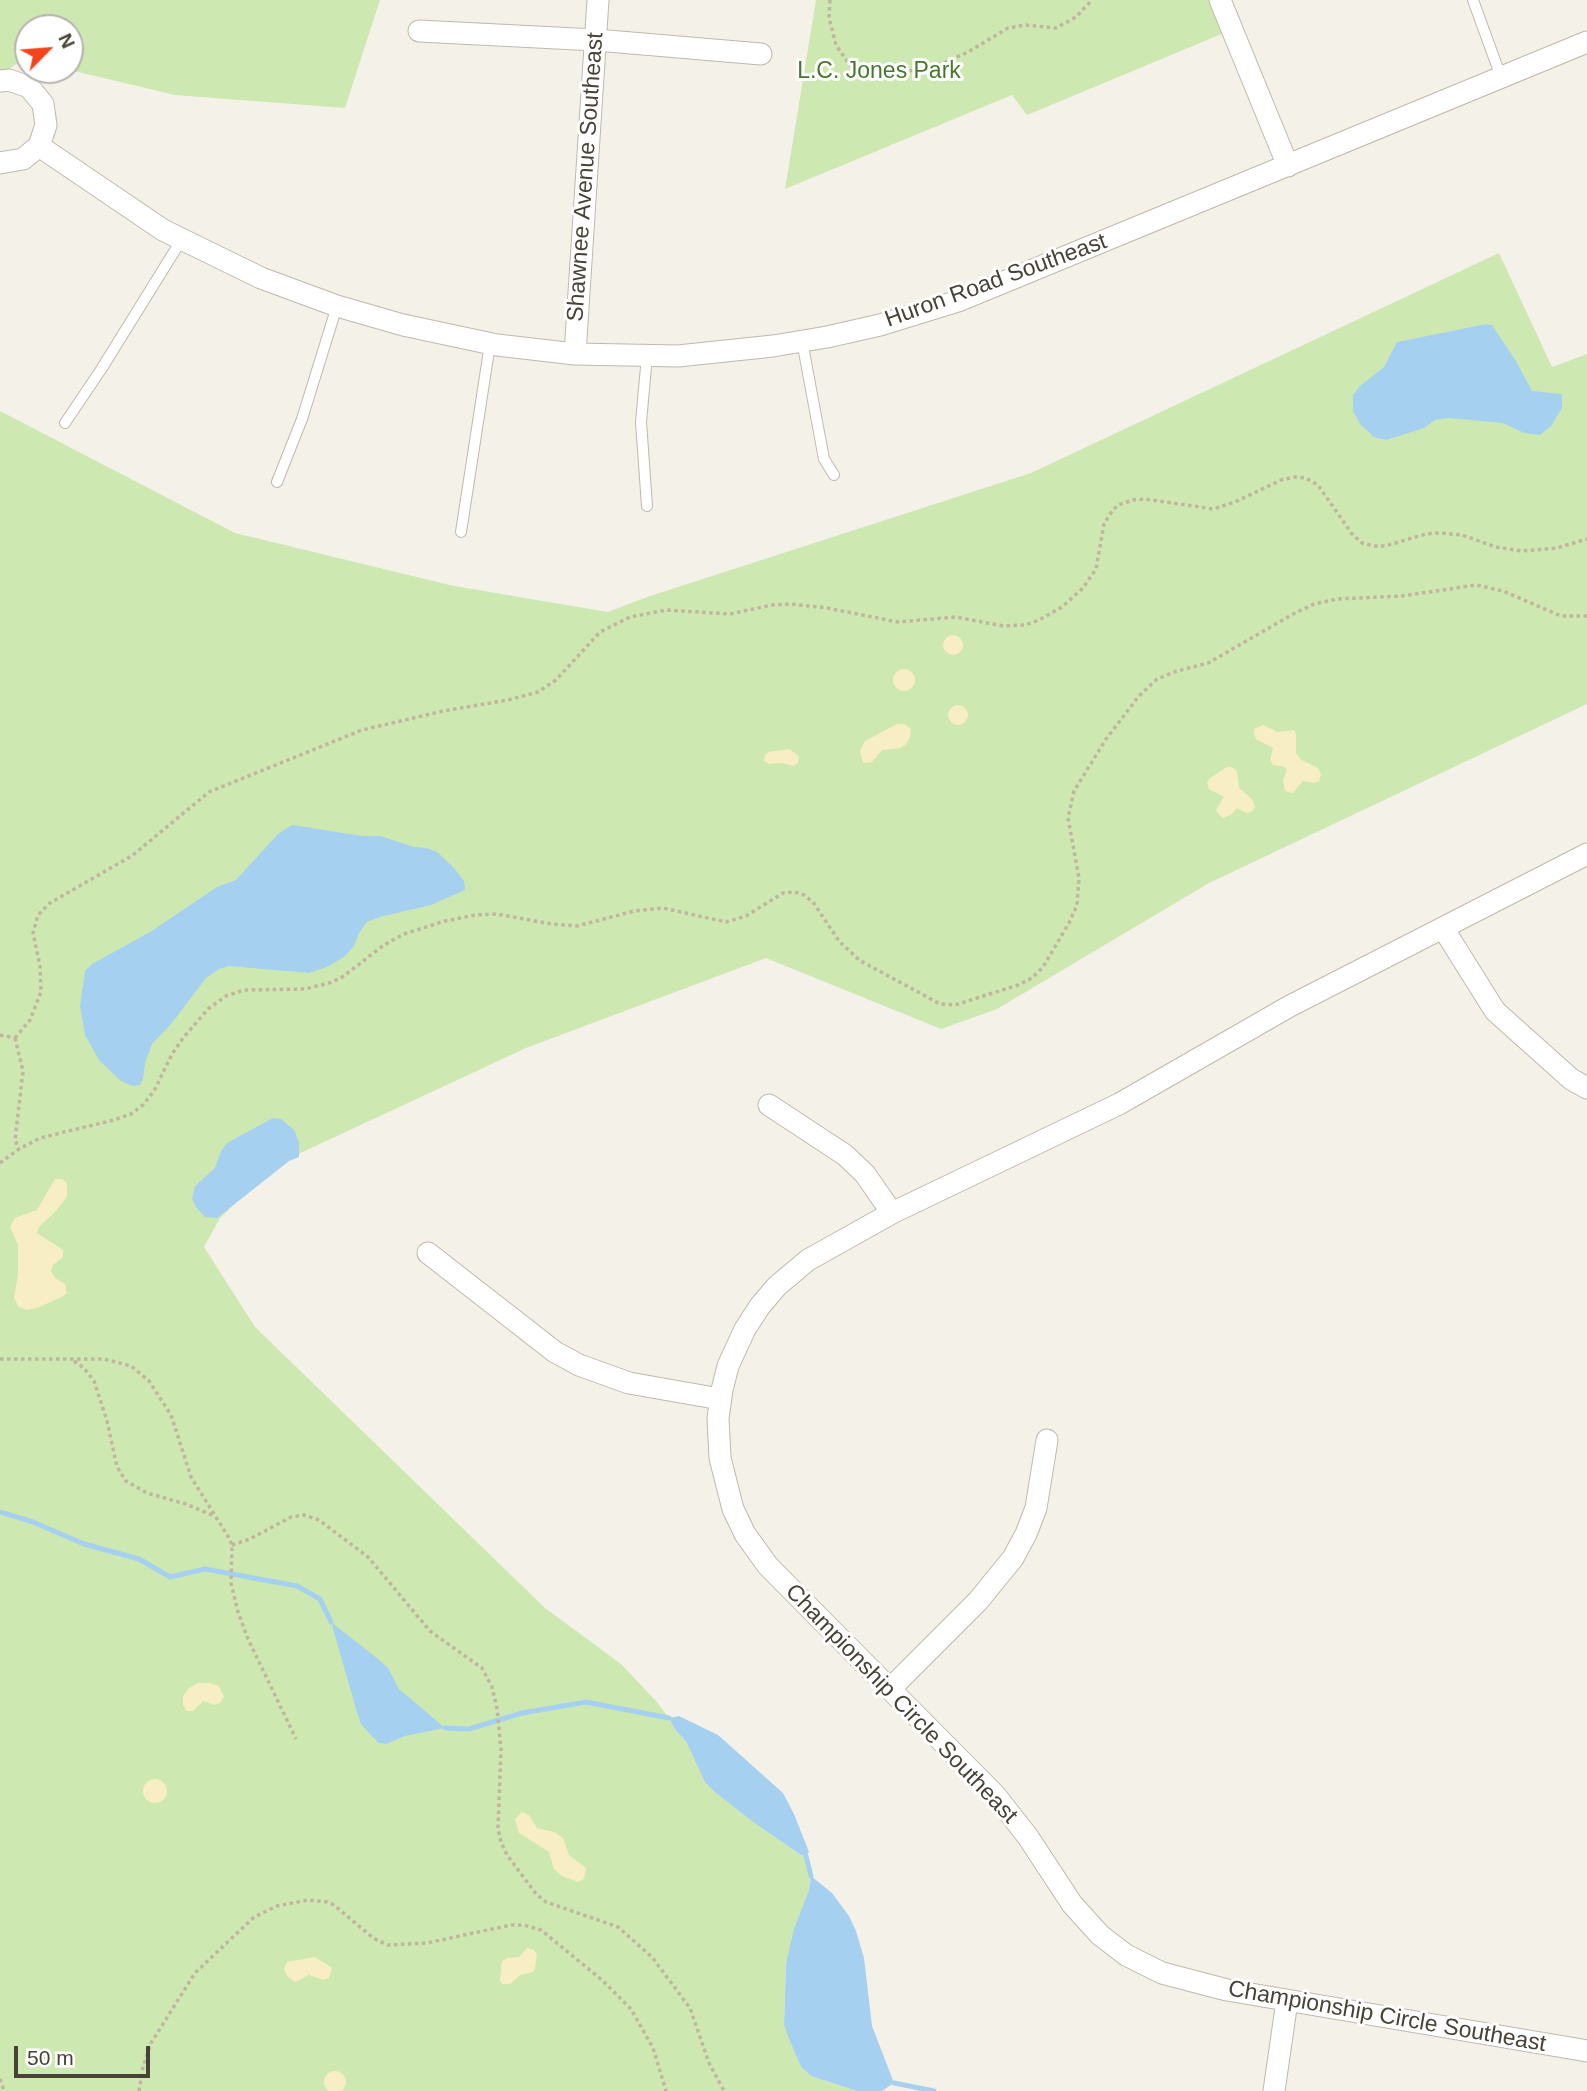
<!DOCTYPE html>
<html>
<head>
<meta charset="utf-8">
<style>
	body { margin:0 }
	#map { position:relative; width:1587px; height:2091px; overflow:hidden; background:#f4f1e9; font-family:Arial,sans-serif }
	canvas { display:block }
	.north { position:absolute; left:14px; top:14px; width:70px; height:70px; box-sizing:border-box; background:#fff; border:2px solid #b6b3af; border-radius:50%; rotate:65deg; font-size:19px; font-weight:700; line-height:28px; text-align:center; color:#484237 }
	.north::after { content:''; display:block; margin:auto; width:24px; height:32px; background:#f7431d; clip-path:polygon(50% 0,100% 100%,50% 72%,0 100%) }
	.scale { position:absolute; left:14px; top:2046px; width:136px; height:32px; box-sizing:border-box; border:4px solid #484237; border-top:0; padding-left:9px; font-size:21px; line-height:24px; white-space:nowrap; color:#484237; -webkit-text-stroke:5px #fff; paint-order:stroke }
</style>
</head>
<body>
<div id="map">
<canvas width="1587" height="2091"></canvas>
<div class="north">N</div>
<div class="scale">50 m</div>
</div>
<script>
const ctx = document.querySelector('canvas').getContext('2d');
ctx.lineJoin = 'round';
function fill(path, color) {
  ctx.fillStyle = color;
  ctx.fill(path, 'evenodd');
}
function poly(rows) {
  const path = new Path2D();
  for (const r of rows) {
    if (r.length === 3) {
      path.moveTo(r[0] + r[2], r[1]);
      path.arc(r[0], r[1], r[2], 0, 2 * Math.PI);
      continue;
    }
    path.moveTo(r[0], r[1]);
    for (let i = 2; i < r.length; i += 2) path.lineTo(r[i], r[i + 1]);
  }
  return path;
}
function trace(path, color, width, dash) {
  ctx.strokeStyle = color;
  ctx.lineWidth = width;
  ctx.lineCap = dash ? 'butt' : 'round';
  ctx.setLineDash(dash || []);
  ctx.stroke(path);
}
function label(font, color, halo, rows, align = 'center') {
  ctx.font = font + ' Arial,sans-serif';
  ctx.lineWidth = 6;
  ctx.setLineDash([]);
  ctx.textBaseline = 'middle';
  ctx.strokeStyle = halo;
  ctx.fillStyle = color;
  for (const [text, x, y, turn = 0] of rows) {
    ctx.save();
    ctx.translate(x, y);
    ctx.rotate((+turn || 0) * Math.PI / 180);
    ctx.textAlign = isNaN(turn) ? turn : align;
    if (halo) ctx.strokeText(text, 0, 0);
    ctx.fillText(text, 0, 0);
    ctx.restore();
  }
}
const green = poly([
	[0,0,380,0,345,108,175,95,70,70,70,28,28,28,28,60,24,59,0,75],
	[816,0,1210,0,1224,33,1027,115,1012,95,785,189],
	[1499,253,1552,367,1587,354,1587,704,1209,883,997,1009,941,1029,766,958,526,1048,294,1156,252,1187,220,1218,204,1247,255,1327,545,1608,621,1664,656,1701,669,1718,674,1728,687,1743,716,1793,753,1822,801,1855,806,1856,811,1876,809,1890,786,1964,784,2025,801,2067,811,2076,857,2091,0,2091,0,411,235,533,454,586,608,612,647,597,1031,473]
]);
const sand = poly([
	[953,645,10],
	[904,680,11],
	[958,715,10],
	[897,724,905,724,911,729,910,737,906,744,900,748,882,750,872,762,863,763,860,751,865,741],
	[1263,725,1278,732,1294,730,1296,734,1296,753,1301,760,1318,768,1321,775,1319,781,1314,783,1303,781,1293,793,1285,791,1283,780,1287,770,1285,767,1273,765,1270,760,1273,748,1257,740,1254,735,1254,729],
	[789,749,799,756,798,763,793,766,782,763,769,764,764,761,765,755,769,752],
	[1227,767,1232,767,1237,771,1239,788,1252,799,1255,807,1252,811,1247,813,1237,808,1231,815,1222,818,1216,810,1224,797,1209,789,1207,783,1210,778],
	[55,1179,62,1179,67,1183,67,1196,57,1210,39,1227,37,1233,63,1250,63,1257,53,1265,51,1271,55,1278,65,1284,67,1293,62,1297,37,1308,26,1310,18,1306,14,1298,18,1274,18,1245,10,1227,15,1218,37,1210],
	[198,1683,210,1683,219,1686,224,1697,220,1703,215,1705,203,1701,193,1711,187,1711,183,1705,183,1696,189,1688],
	[155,1791,12],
	[522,1812,529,1815,537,1828,554,1832,563,1838,569,1855,586,1868,584,1879,578,1882,562,1876,554,1869,549,1852,519,1833,515,1819],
	[527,1948,534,1950,537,1955,535,1968,533,1972,520,1975,510,1984,502,1984,500,1981,502,1961,508,1958,519,1957],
	[315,1957,332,1968,329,1978,323,1980,309,1975,295,1982,287,1976,284,1969,287,1962],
	[335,2082,11]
]);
const water = poly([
	[1486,324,1492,325,1516,361,1532,391,1562,394,1562,408,1551,426,1540,435,1524,433,1503,423,1449,418,1435,420,1424,428,1386,440,1374,437,1360,424,1353,411,1353,395,1360,386,1384,367,1397,342],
	[292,825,362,836,380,836,414,847,427,848,437,852,454,868,464,881,465,890,431,905,380,917,367,922,359,933,354,946,344,957,327,967,309,973,229,966,219,969,206,978,171,1024,152,1044,145,1063,143,1079,140,1085,133,1086,121,1081,99,1060,85,1035,80,1006,85,971,92,964,150,932,217,887,236,880,278,834],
	[273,1118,281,1119,294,1130,299,1142,299,1157,289,1161,217,1218,205,1217,196,1207,192,1199,195,1186,215,1168,221,1151,227,1143],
	[331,1622,378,1659,388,1668,399,1689,445,1728,405,1736,386,1744,379,1743,370,1734,361,1724,357,1712],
	[679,1716,718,1735,783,1793,794,1814,809,1852,806,1856,801,1855,753,1822,716,1793,705,1782,687,1743,674,1728,669,1718],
	[811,1876,832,1893,849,1916,856,1931,864,1958,872,2026,894,2083,882,2091,857,2091,811,2076,801,2067,789,2039,784,2025,786,1964,794,1929,809,1890]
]);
const stream = poly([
	[0,1512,33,1522,84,1544,139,1559,170,1577,205,1569,297,1586,320,1599,331,1622],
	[445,1728,469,1729,522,1713,586,1702,669,1718],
	[806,1856,811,1876],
	[894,2083,934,2091]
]);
const path = poly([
	[830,0,829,18,836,45,849,64,858,71,881,75,923,69,946,62,968,52,1008,28,1025,25,1056,28,1076,17,1092,0],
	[0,1035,15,1038],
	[15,1038,30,1020,41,992,40,966,33,933,38,915,50,903,133,855,209,792,362,730,443,711,508,700,538,692,556,680,600,632,630,617,666,610,730,614,772,605,791,604,827,608,898,622,956,617,1003,626,1025,625,1039,620,1062,607,1083,588,1096,569,1104,524,1112,511,1118,505,1133,500,1145,499,1213,509,1235,502,1281,480,1295,477,1306,478,1318,485,1352,534,1362,543,1373,546,1385,546,1426,534,1440,533,1462,535,1496,547,1522,551,1557,548,1587,539],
	[15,1038,23,1071,15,1140,19,1149],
	[0,1163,19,1149,40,1138,114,1120,131,1114,143,1105,154,1091,172,1054,183,1038,208,1009,226,996,244,990,305,989,329,983,341,978,384,945,404,934,445,921,475,915,497,914,551,924,577,926,634,911,663,908,726,922,746,916,783,893,795,892,804,895,813,902,839,941,859,960,940,1004,955,1005,1018,985,1032,978,1043,967,1069,923,1077,905,1079,878,1068,818,1074,791,1106,739,1139,696,1157,679,1177,671,1208,663,1295,613,1314,604,1337,599,1402,596,1476,585,1503,591,1561,616,1587,616],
	[0,1359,104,1359,131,1366,149,1381,171,1415,191,1477,229,1538,232,1545,231,1583,238,1612,248,1639,296,1739],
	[74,1361,84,1368,94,1381,107,1421,117,1467,126,1481,147,1493,186,1504,214,1516],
	[232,1545,250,1539,291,1517,304,1515,319,1520,368,1557,430,1631,482,1668,492,1687,497,1708,501,1749,498,1828,501,1842,507,1855,536,1894,546,1902,618,1927,652,1957,690,2008,709,2063,724,2091],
	[0,2079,4,2091],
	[139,2091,143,2067,151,2043,195,1973,254,1917,277,1906,308,1900,327,1902,334,1905,373,1938,388,1945,427,1943,511,1925,524,1925,541,1930,602,1980,631,2009,653,2048,666,2091]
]);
const service = poly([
	[1473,0,1501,77],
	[802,341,824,459,834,475],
	[65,423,102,368,182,239],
	[277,482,302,419,337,306],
	[647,506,641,422,647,356],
	[461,532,490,344]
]);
const minor = poly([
	[1220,0,1288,166],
	[419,31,596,40,761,54],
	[0,81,9,80,29,87,43,104,46,125,39,146,23,159,0,163],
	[39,146,163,230,261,278,337,306,403,325,497,345,575,354,678,356,773,346,827,337,880,325,958,301,1587,42],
	[575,354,598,0],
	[1587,854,1290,1006,1119,1104,892,1213,808,1260,777,1286,760,1306,745,1329,728,1366,722,1390,718,1418,720,1458,733,1509,745,1534,768,1566,996,1796,1028,1837,1072,1904,1100,1935,1126,1955,1162,1973,1227,1990,1587,2051],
	[1443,928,1495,1011,1571,1079,1587,1088],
	[769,1105,845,1155,865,1174,892,1213],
	[428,1253,555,1352,579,1365,629,1383,720,1399],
	[891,1688,978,1601,1013,1558,1026,1534,1036,1508,1047,1440],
	[1274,2091,1287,2001]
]);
const parkNames = [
	["L.C. Jones Park",879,72]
];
const streetNames = [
	["Shawnee Avenue Southeast",586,177,-86],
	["Huron Road Southeast",996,281,-20],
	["Championship Circle Southeast",901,1704,46],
	["Championship Circle Southeast",1387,2017,10]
];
fill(green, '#cee8b2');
fill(sand, '#f7eec6');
fill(water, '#a6d0f0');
trace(stream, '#a6d0f0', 5);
trace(service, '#c0b9ab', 12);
trace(minor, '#c0b9ab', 23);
trace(path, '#c1b59d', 3.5, [3.5, 3.5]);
trace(service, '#fff', 10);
trace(minor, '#fff', 21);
label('23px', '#46792b', '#fff', parkNames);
label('23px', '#484237', '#fff', streetNames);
</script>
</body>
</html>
